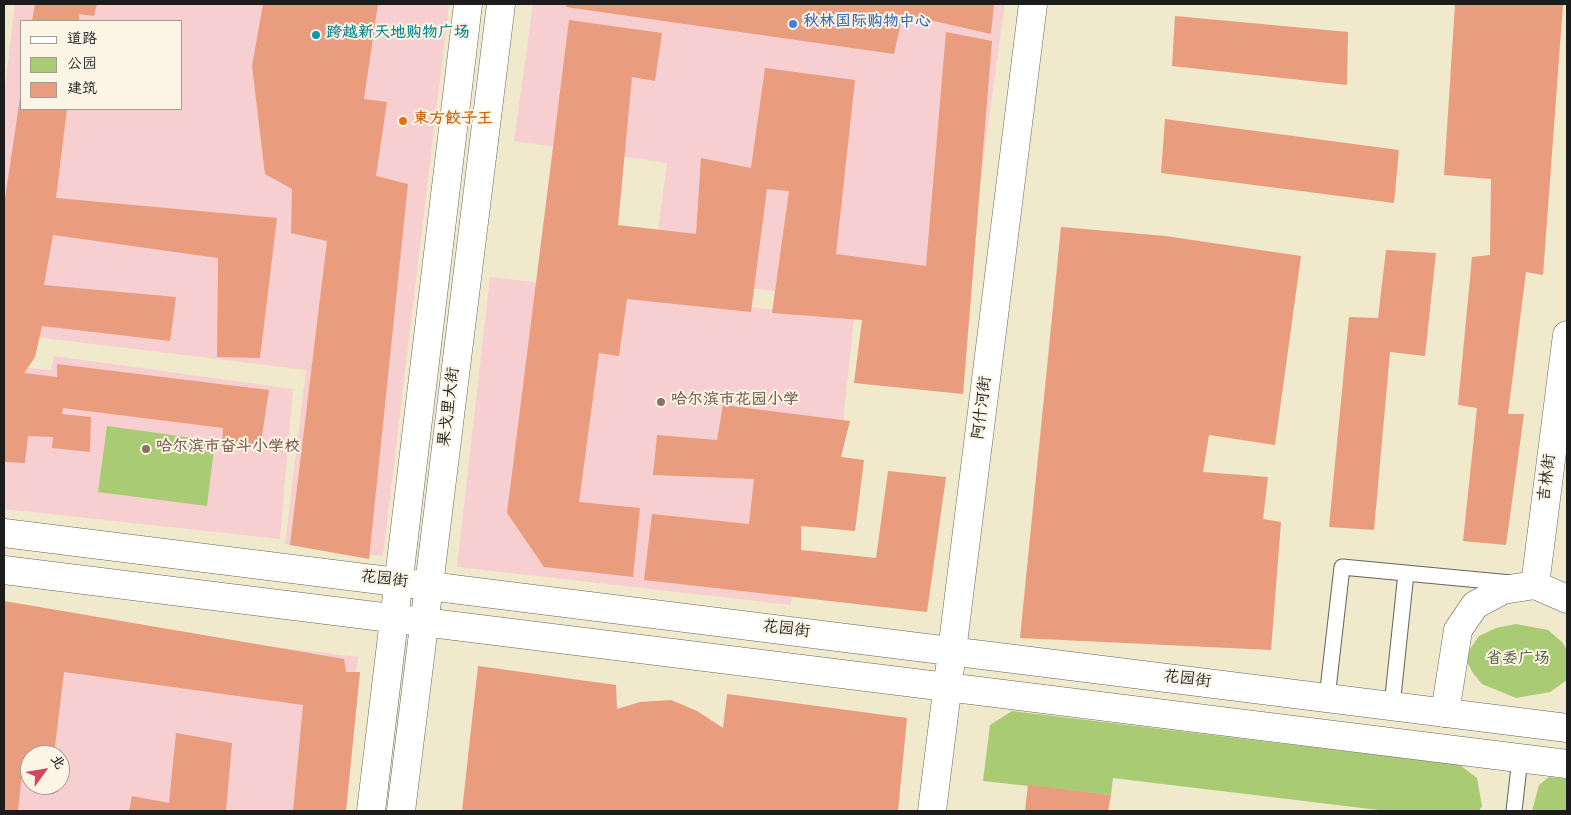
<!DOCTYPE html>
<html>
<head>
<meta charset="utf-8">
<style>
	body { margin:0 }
	#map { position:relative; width:1571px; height:815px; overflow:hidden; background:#f0e9cc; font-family:Dekko,"LXGW WenKai TC",sans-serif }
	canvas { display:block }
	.frame { position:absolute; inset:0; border:5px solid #1c1c1c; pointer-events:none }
	.legend { position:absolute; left:20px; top:20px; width:162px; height:90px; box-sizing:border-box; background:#fcf5e5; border:1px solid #a29e95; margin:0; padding:6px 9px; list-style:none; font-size:15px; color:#1c1c1c }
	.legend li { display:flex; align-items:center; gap:10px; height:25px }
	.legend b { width:25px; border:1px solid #a29e95 }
	.north { position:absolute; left:20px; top:745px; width:50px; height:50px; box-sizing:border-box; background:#fcf5e5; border:1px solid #a29e95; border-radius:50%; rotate:58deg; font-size:14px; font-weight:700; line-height:20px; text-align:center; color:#1c1c1c }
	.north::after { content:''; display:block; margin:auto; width:18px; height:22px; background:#d1495b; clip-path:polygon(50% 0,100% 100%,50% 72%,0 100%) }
</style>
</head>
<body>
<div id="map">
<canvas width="1571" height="815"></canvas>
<div class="frame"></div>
<ul class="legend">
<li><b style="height:6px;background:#fff"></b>道路</li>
<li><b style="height:14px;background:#a8cb74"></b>公园</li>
<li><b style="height:14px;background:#ea9c7e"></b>建筑</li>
</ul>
<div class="north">北</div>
</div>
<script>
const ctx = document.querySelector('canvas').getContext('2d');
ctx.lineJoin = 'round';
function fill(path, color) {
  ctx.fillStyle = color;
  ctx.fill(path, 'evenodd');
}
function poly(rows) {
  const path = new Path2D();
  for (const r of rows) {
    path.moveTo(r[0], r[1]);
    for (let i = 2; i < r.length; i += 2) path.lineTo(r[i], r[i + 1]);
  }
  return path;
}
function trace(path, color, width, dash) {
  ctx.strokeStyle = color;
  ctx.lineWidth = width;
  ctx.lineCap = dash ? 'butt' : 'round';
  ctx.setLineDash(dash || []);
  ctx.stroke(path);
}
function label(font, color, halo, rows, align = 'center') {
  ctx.font = font + ' Dekko,"LXGW WenKai TC",sans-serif';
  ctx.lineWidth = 4;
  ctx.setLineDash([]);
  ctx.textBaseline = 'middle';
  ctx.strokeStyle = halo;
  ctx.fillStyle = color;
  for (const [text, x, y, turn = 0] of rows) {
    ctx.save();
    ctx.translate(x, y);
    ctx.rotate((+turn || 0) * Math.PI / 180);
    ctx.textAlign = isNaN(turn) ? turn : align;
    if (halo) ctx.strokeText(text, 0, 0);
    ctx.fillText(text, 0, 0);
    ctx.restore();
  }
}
const built = poly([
	[15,4,449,4,383,556,285,544,306,370,4,333,4,95],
	[21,21,181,21,181,109,21,109],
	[533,4,1005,4,961,318,652,274,667,163,514,141],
	[490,277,854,319,836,488,804,485,791,605,457,567],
	[54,356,293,389,280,539,4,509,4,365,51,370],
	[4,614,358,657,340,811,4,811],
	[30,755,60,755,60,785,30,785]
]);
const green = poly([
	[107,426,215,441,207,506,98,492],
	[1516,624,1548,630,1562,642,1567,650,1567,680,1550,692,1516,698,1482,684,1473,673,1467,662,1470,649,1479,636,1496,628],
	[1012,711,1460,765,1477,778,1482,806,1479,811,1387,811,1113,778,1111,795,983,781,990,725],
	[1549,777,1567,779,1567,811,1532,811,1539,785]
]);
const building = poly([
	[35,4,97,4,94,16,79,14,79,21,32,21],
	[263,4,378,4,364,99,387,102,376,176,408,184,369,559,290,545,327,241,291,233,292,189,265,174,252,66],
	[567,4,994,4,991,34,903,14,894,54,566,7],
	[1455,4,1563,4,1543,275,1526,272,1508,414,1524,414,1506,545,1463,541,1477,408,1458,405,1472,257,1490,255,1491,179,1444,175],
	[1175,16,1348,32,1347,85,1172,66],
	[569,20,662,33,655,81,632,77,618,225,696,234,701,158,751,168,765,68,855,80,836,254,926,266,946,32,992,41,963,394,854,383,862,320,772,313,789,191,767,189,751,312,627,299,619,356,599,353,579,502,640,508,633,577,544,567,507,513],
	[20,98,21,109,67,109,56,198,277,218,260,358,217,357,218,258,53,235,44,285,176,297,170,341,42,326,35,357,24,373,57,377,57,364,269,390,260,448,222,445,223,428,63,408,62,414,91,417,90,452,52,448,53,437,28,436,25,463,4,462,4,205],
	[1165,119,1399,150,1394,203,1161,173],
	[1061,227,1165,236,1301,256,1275,445,1209,435,1203,472,1268,477,1263,519,1281,522,1271,650,1020,638],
	[1386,250,1436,253,1425,356,1390,352,1374,530,1329,527,1349,317,1378,318],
	[723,405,850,421,841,457,864,460,855,531,801,526,801,550,876,558,888,471,946,477,927,612,644,580,652,514,749,524,754,479,653,475,657,435,717,440],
	[4,601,344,659,346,672,360,672,346,811,293,811,303,705,64,672,54,755,30,755,30,774,22,773,18,811,4,811],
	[478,666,616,685,617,709,640,702,671,700,697,711,723,728,727,694,907,718,898,811,462,811],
	[176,733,232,743,226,811,129,811,132,796,169,803],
	[1028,785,1111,795,1108,811,1025,811]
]);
const lane = poly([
	[1327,698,1342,567,1511,583],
	[1392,706,1406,573],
	[1514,811,1520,758]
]);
const street = poly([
	[1445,713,1458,630,1475,605,1503,590,1535,585]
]);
const secondary = poly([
	[1567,335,1535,585,1567,599],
	[4,533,1567,728],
	[4,570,1567,764],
	[371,811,468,4],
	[401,811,501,4],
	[932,811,1033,4]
]);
const markers = [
	[793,24,5,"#3f7fe0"],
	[316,35,5,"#0f9aa8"],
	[403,121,5,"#e8710a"],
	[661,402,5,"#8d6e63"],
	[146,449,5,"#8d6e63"]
];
const shopNames = [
	["秋林国际购物中心",803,24]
];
const cultureNames = [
	["跨越新天地购物广场",326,35]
];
const foodNames = [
	["東方餃子王",413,121]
];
const educationNames = [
	["哈尔滨市花园小学",671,402],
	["哈尔滨市奋斗小学校",156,449]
];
const streetNames = [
	["果戈里大街",451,407,-83],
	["阿什河街",984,408,-83],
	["吉林街",1549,478,-83],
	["花园街",384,581,7],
	["花园街",786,631,7],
	["花园街",1187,681,7]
];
const parkNames = [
	["省委广场",1518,661]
];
fill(built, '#f7cfd1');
fill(green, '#a8cb74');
fill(building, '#ea9c7e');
trace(lane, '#66645a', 17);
trace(street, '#66645a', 29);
trace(secondary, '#66645a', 29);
trace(lane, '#fff', 15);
trace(street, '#fff', 28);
trace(secondary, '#fff', 28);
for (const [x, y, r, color] of markers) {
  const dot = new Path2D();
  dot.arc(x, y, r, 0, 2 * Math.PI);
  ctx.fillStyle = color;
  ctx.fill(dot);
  trace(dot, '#fcf5e5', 2);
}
label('bold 16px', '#366cbe', '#fcf5e5', shopNames, 'left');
label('bold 16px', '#0d838f', '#fcf5e5', cultureNames, 'left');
label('bold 16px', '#c56008', '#fcf5e5', foodNames, 'left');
label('bold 16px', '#785e54', '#fcf5e5', educationNames, 'left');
label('16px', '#1c1c1c', '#fcf5e5', streetNames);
label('16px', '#4d593b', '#fcf5e5', parkNames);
</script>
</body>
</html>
